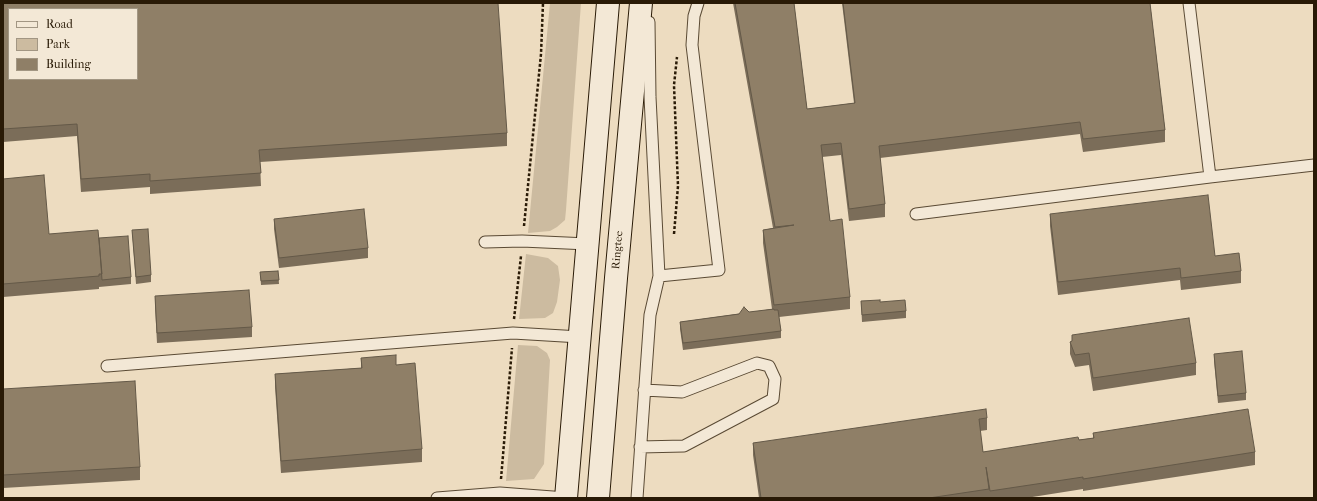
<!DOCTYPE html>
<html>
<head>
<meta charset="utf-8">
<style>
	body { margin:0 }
	#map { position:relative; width:1317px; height:501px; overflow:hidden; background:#eddcc0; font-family:"IM FELL French Canon",serif }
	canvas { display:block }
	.frame { position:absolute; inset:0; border:4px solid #291a06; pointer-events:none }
	.legend { position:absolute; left:8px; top:8px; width:130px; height:72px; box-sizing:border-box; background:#f3e8d6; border:1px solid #a29683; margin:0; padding:5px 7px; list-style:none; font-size:12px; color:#291a06 }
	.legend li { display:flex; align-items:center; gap:8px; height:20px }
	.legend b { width:20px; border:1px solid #a29683 }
</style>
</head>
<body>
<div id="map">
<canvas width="1317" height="501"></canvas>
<div class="frame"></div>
<ul class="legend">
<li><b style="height:5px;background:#f3e8d6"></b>Road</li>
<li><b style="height:11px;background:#ccbba0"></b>Park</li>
<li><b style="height:11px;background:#8f7f67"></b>Building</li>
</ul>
</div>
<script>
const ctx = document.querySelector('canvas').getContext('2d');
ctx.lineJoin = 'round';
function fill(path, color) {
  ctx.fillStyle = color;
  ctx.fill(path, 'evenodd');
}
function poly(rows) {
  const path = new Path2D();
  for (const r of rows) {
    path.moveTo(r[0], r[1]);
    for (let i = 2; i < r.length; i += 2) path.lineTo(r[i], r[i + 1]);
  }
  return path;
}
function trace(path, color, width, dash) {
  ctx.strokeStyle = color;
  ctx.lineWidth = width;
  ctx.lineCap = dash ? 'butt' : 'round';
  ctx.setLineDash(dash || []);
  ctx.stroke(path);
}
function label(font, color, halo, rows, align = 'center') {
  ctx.font = font + ' "IM FELL French Canon",serif';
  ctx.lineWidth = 3.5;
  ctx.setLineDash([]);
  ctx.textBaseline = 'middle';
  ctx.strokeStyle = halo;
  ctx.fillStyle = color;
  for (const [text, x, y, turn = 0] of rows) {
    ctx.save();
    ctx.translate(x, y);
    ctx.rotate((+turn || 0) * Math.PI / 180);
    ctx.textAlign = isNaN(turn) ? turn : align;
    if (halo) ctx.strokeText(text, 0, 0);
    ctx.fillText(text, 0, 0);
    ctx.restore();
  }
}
const green = poly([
	[550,3,581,3,566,210,565,220,557,227,550,231,528,233],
	[526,254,548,258,558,266,560,280,557,302,553,313,545,318,519,319],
	[518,345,537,346,547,353,550,360,544,464,534,479,506,481]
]);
const path = poly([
	[524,226,541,54,543,3],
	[674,234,678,186,674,85,677,57],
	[514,319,521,256],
	[501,479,512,348]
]);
const service = poly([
	[1210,177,1314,165],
	[916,214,1210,177,1189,3],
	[485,242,522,241,588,244],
	[659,276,719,270,692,45,694,16,698,3],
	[107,366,513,333,580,337],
	[640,447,684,446,773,399,775,379,769,366,757,363,682,392,644,390],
	[437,498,500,493,566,498],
	[637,498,650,315,659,276,650,97,649,22]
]);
const secondary = poly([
	[566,498,608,3],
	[598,498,616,278,641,3]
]);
const wall = poly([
	[3,3,507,133,507,146,260,162,261,186,150,194,150,187,81,192,77,136,3,142],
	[733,3,794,3,807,109,854,103,842,3,1150,3,1165,130,1165,142,1083,152,1080,134,880,158,885,204,885,217,849,221,841,155,822,157,830,221,850,297,850,309,779,317,781,331,781,338,683,350,680,329,680,322,772,309,763,243,763,230,773,228],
	[3,179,49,234,99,238,131,277,131,284,99,287,99,289,3,297],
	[1050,214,1215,256,1241,271,1241,283,1181,290,1180,280,1058,295,1050,226],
	[274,219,368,248,368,258,279,268,274,229],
	[132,230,151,275,151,282,136,284],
	[278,271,279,284,261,285,260,272],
	[155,296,252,327,252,337,157,343,155,306],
	[861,301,880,302,906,311,906,318,862,322],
	[1072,335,1196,363,1196,375,1093,391,1089,365,1075,367,1070,354,1070,342,1072,341],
	[1214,354,1246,393,1246,400,1218,403,1214,361],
	[361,358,396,365,422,449,422,462,281,473,275,387,275,374,361,368],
	[3,389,140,467,140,480,3,488],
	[987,418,987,430,980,431,983,452,1093,438,1093,433,1255,452,1255,465,1083,491,1083,489,1026,498,989,498,989,496,989,498,759,498,753,455,753,443]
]);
const building = poly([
	[3,3,498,3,507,133,259,150,261,173,150,181,150,174,81,179,77,124,3,129,3,3],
	[9,9,137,9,137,79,9,79,9,9],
	[735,3,794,3,807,109,855,103,843,3,1150,3,1165,130,1083,139,1080,122,879,146,885,204,849,209,841,143,821,145,830,221,842,219,850,297,774,305,763,230,794,225,775,227,735,3],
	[44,175,49,234,98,230,102,274,99,274,99,276,3,284,3,179,44,175],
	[1208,195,1215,256,1239,253,1241,271,1181,278,1180,268,1058,282,1050,214,1208,195],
	[364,209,368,248,279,258,274,219,364,209],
	[148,229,151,275,136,277,132,230,148,229],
	[128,236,131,277,102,280,99,238,128,236],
	[278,271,279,280,261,281,260,272,278,271],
	[249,290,252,327,157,333,155,296,249,290],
	[880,300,880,302,905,300,906,311,862,315,861,301,880,300],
	[744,307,749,312,774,309,774,310,778,310,781,331,683,343,680,322,739,314,744,307],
	[1189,318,1196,363,1093,378,1089,353,1075,355,1070,342,1072,341,1072,335,1189,318],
	[1242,351,1246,393,1218,396,1214,354,1242,351],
	[396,355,396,365,415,363,422,449,281,461,275,374,362,368,361,358,396,355],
	[135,381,140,467,3,475,3,389,135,381],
	[986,409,987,418,979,419,983,452,1078,437,1079,440,1094,438,1093,433,1248,409,1255,452,1083,479,1083,477,990,491,986,467,989,489,929,498,761,498,753,443,986,409]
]);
const streetNames = [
	["Ringtee",618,250,-85]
];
fill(green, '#ccbba0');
trace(service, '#5a4a34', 13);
trace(secondary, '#291a06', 24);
trace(path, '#291a06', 2.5, [3, 2]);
trace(service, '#f3e8d6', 11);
trace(secondary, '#f3e8d6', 22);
fill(wall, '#7b6d59');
fill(building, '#8f7f67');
trace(building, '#645948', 1);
label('11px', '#291a06', '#f3e8d6', streetNames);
</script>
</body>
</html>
